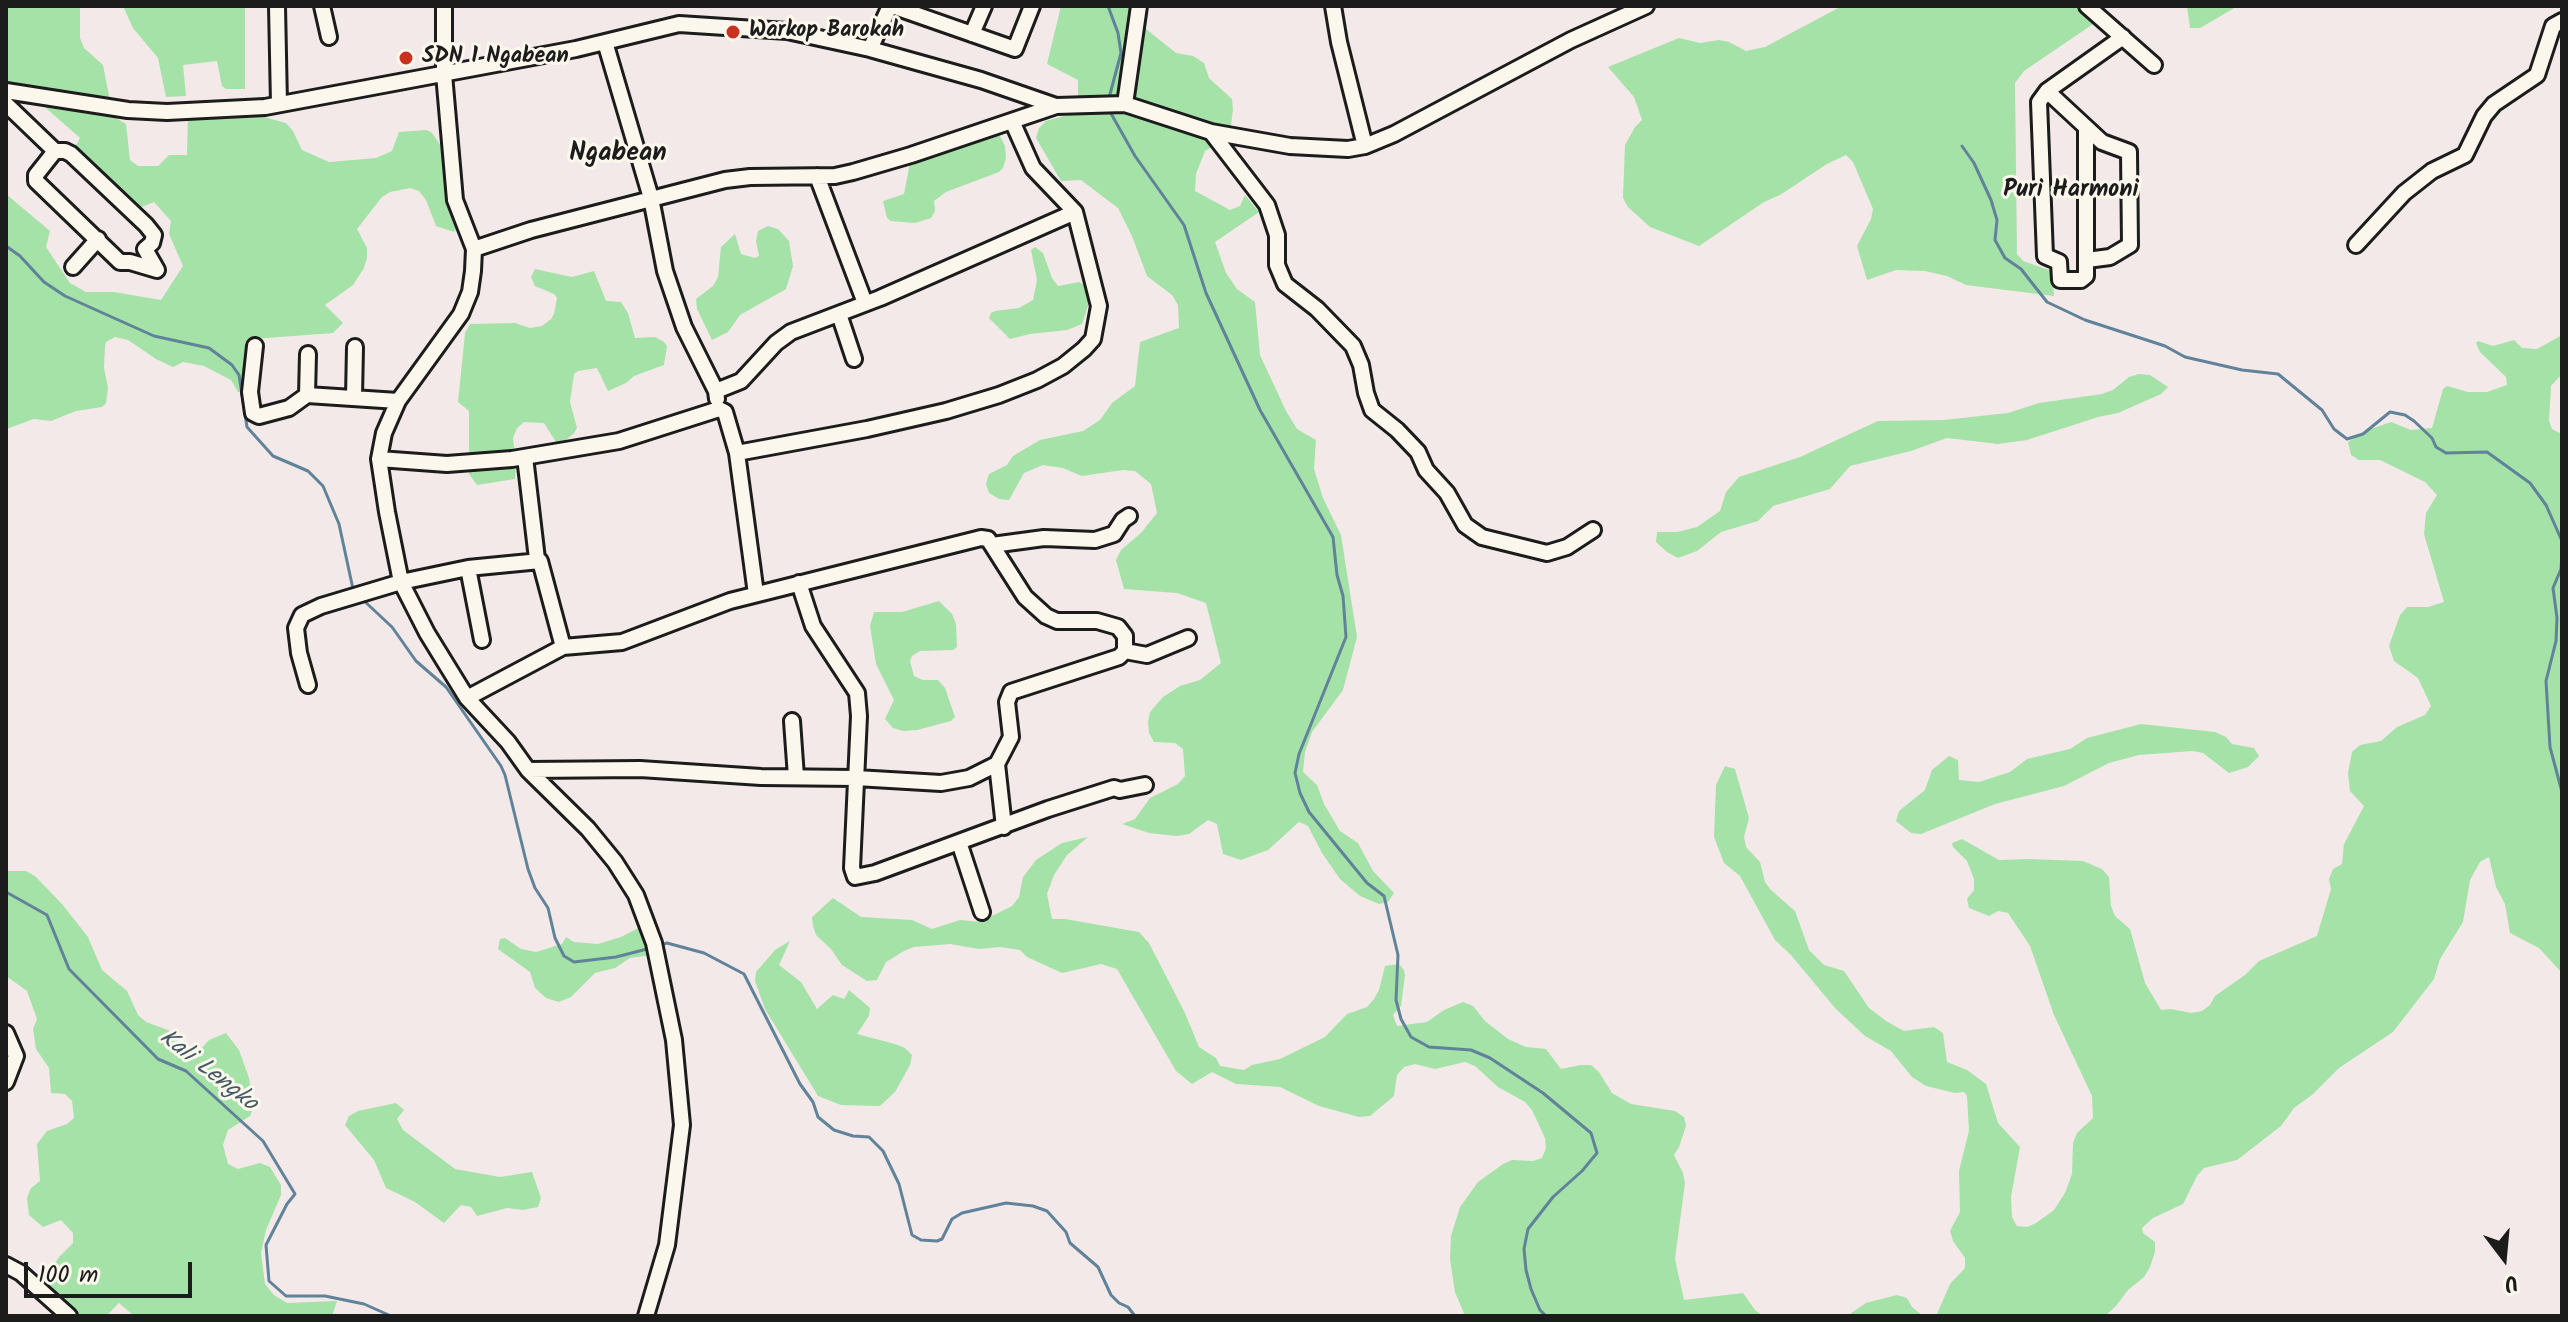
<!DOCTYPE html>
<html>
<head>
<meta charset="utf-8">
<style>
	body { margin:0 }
	#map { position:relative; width:2568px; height:1322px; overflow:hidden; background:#f3e9e9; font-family:Kalam,sans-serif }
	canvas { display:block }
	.frame { position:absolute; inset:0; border:8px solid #1c1c1c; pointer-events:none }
	.north { position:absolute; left:2464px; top:1218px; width:80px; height:80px; -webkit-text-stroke:6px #fbf7ec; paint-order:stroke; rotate:164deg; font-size:22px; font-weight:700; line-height:32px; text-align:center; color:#1c1c1c }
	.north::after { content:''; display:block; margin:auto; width:28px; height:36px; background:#1c1c1c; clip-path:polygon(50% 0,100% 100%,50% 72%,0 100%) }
	.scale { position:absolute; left:24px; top:1262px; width:168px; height:36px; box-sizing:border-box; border:4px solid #1c1c1c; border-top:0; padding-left:10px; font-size:24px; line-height:28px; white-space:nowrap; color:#1c1c1c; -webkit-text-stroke:6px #fbf7ec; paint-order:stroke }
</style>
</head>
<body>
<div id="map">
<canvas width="2568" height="1322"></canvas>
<div class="frame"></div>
<div class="north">U</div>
<div class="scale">100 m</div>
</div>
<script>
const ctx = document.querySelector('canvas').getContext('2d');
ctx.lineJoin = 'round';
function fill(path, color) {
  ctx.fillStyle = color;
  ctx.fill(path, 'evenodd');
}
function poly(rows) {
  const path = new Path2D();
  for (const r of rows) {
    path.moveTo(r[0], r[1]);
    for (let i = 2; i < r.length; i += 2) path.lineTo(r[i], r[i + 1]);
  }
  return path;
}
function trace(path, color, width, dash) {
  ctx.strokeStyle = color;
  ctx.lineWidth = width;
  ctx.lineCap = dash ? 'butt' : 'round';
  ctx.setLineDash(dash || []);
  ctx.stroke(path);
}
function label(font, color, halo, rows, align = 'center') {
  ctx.font = font + ' Kalam,sans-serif';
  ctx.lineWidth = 6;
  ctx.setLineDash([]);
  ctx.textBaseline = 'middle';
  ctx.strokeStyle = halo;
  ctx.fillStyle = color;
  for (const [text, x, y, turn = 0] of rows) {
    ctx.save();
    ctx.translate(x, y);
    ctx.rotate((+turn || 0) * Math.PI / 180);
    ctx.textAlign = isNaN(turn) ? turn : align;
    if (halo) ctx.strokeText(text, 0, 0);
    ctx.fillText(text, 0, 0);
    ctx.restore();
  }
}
const green = poly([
	[6,6,80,6,80,38,84,48,103,65,113,116,126,124,130,160,138,166,158,166,169,155,187,155,188,117,246,112,286,123,293,131,302,150,329,162,376,158,392,151,399,132,427,130,432,133,456,168,468,212,454,232,436,226,426,200,419,191,410,188,390,192,382,197,357,229,367,248,367,258,364,268,353,285,325,305,343,323,333,333,253,339,250,392,238,392,231,380,204,366,183,362,173,367,156,359,128,340,115,337,106,342,105,347,104,368,108,388,106,403,102,407,76,411,51,421,34,419,6,429,6,194,50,231,46,247,70,283,86,292,114,292,161,300,183,266,169,234,171,221,154,202,139,208,74,149,80,138,22,87,6,84],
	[123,6,245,6,245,89,226,89,222,86,217,61,183,65,186,96,166,97,158,58,133,28],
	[1061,6,1133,6,1142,16,1146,29,1176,53,1193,56,1204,63,1209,78,1232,99,1233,110,1228,147,1214,146,1205,151,1196,174,1195,191,1230,210,1240,206,1245,195,1259,212,1215,242,1226,273,1237,289,1255,302,1260,355,1286,411,1297,429,1316,440,1314,469,1323,498,1341,535,1357,637,1343,690,1312,732,1305,752,1303,772,1317,785,1324,804,1340,831,1358,843,1373,871,1394,893,1388,902,1379,904,1360,896,1340,879,1322,853,1308,826,1299,822,1268,850,1241,860,1223,854,1217,824,1208,820,1189,834,1177,836,1149,833,1122,824,1135,819,1150,798,1178,784,1185,776,1183,749,1175,743,1154,742,1149,733,1148,722,1150,712,1163,697,1180,686,1200,680,1221,663,1206,603,1177,593,1124,589,1116,560,1121,550,1141,533,1157,513,1151,484,1135,471,1123,470,1082,476,1063,468,1043,465,1024,473,1009,500,999,499,989,493,986,484,989,474,1007,465,1013,456,1040,440,1083,431,1100,420,1112,403,1135,386,1140,342,1179,328,1178,305,1172,295,1147,276,1132,236,1118,208,1081,180,1061,181,1036,138,1039,128,1046,121,1078,112,1078,80,1047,64],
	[1842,6,2090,6,2096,22,2024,71,2015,83,2017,254,2023,261,2052,271,2054,296,1966,285,1947,276,1925,271,1896,270,1867,280,1857,246,1871,219,1873,209,1853,162,1846,155,1827,164,1780,195,1764,202,1699,246,1650,227,1628,207,1623,198,1625,145,1635,127,1642,120,1634,97,1608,67,1679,38,1700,43,1719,40,1729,42,1746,51,1765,47],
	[2187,6,2238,6,2200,28,2190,28],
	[990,134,1000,136,1005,146,1006,158,1003,168,999,172,946,192,934,201,935,211,931,218,915,223,891,221,887,218,883,201,904,194,910,163],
	[768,226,778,229,789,241,793,266,786,289,740,315,728,332,712,340,697,309,696,299,713,286,718,277,721,247,735,234,741,254,755,258,759,256,756,241,758,231],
	[1035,247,1043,253,1052,278,1058,286,1079,282,1087,287,1089,303,1082,324,1067,330,1030,334,1010,339,989,318,991,313,995,311,1019,308,1033,300,1037,280,1031,250],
	[535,269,572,277,594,271,606,301,621,302,628,313,635,338,655,337,664,342,667,346,664,365,634,376,626,383,608,391,597,368,578,371,574,374,570,402,577,428,574,433,566,440,556,442,544,423,524,422,517,428,513,438,516,464,515,479,477,485,469,474,469,411,458,402,465,333,470,324,515,323,530,328,542,326,551,319,554,314,557,298,554,294,535,286,531,277],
	[2562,335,2562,374,2551,386,2549,421,2552,429,2562,434,2562,973,2539,948,2510,933,2505,904,2496,887,2489,857,2480,862,2470,880,2463,922,2440,959,2434,979,2393,1032,2339,1068,2312,1095,2294,1108,2281,1126,2237,1160,2204,1168,2197,1176,2183,1204,2153,1218,2142,1228,2143,1233,2155,1242,2155,1252,2150,1267,2144,1277,2128,1290,2116,1306,2105,1316,1934,1316,1937,1314,1950,1284,1965,1268,1965,1258,1953,1241,1950,1231,1960,1212,1959,1171,1969,1131,1967,1096,1964,1092,1955,1093,1926,1086,1912,1077,1891,1051,1865,1036,1835,1008,1791,955,1775,940,1740,876,1724,863,1714,837,1716,785,1725,766,1735,769,1749,818,1744,837,1746,847,1760,862,1765,882,1771,890,1795,911,1809,950,1824,965,1844,971,1869,1008,1886,1021,1904,1031,1934,1027,1943,1033,1947,1062,1967,1070,1986,1084,1998,1123,2020,1147,2011,1197,2012,1217,2017,1226,2027,1227,2036,1223,2054,1210,2065,1193,2072,1174,2073,1143,2077,1133,2093,1118,2092,1096,2054,1015,2030,946,2008,913,1998,911,1989,916,1969,908,1967,899,1974,890,1974,879,1967,861,1953,847,1952,843,1962,839,1999,860,2029,859,2083,861,2102,869,2109,877,2111,906,2115,916,2130,929,2145,983,2161,1010,2171,1009,2191,1013,2202,1011,2210,1005,2215,996,2245,975,2259,961,2317,936,2331,889,2329,879,2333,869,2342,864,2344,844,2364,806,2350,791,2348,773,2352,752,2360,745,2381,741,2397,727,2425,715,2431,706,2418,678,2394,661,2389,646,2400,615,2407,607,2428,607,2444,602,2424,534,2426,513,2437,495,2425,482,2380,460,2359,460,2351,455,2348,442,2368,430,2391,422,2411,430,2432,428,2443,389,2447,386,2468,392,2487,392,2507,385,2506,377,2480,352,2476,343,2478,341,2493,346,2514,340,2522,348,2537,349],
	[2139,374,2150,375,2168,387,2161,394,2118,413,2098,417,2027,440,1998,444,1947,438,1911,451,1850,466,1830,489,1773,506,1758,521,1721,532,1697,551,1678,558,1667,552,1656,542,1657,532,1677,532,1697,527,1720,511,1726,492,1739,477,1800,457,1878,421,1943,420,2008,413,2039,403,2102,394,2113,390,2129,377],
	[939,601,952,614,956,624,957,647,953,650,920,651,912,656,910,661,914,676,923,680,938,680,945,688,955,717,951,721,917,730,903,731,893,728,885,719,894,700,876,664,870,626,874,612,902,612],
	[2141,724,2215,732,2226,737,2232,744,2254,748,2259,756,2248,767,2229,773,2203,753,2193,751,2139,755,2109,763,2064,786,1995,804,1921,834,1911,833,1896,821,1899,811,1925,790,1932,770,1949,756,1958,760,1959,780,1979,782,2010,772,2027,759,2070,749,2087,738],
	[1088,837,1067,855,1054,875,1047,894,1052,919,1065,919,1139,932,1149,943,1185,1013,1199,1047,1216,1058,1220,1066,1244,1070,1252,1065,1280,1059,1325,1037,1347,1014,1367,1007,1374,999,1379,990,1385,966,1399,964,1404,970,1405,975,1401,1006,1393,1015,1397,1026,1427,1022,1444,1010,1463,1002,1473,1006,1485,1021,1508,1039,1526,1047,1546,1049,1561,1069,1581,1065,1591,1065,1599,1072,1612,1093,1631,1104,1675,1111,1684,1117,1686,1126,1679,1147,1674,1155,1683,1173,1685,1183,1675,1259,1684,1300,1743,1293,1755,1310,1763,1316,1465,1316,1455,1292,1450,1259,1451,1236,1460,1207,1478,1182,1503,1164,1512,1160,1533,1161,1542,1158,1546,1148,1545,1138,1532,1110,1525,1102,1498,1087,1475,1066,1465,1062,1435,1069,1415,1064,1404,1067,1397,1075,1394,1096,1370,1116,1359,1117,1319,1106,1280,1087,1236,1084,1212,1072,1192,1084,1176,1071,1117,969,1101,964,1062,973,1027,957,1020,950,1000,947,979,949,950,944,914,947,904,951,886,962,877,980,867,981,842,965,831,949,816,935,813,926,812,917,833,898,861,917,912,920,932,929,960,920,980,922,1012,906,1019,897,1023,877,1036,860,1062,843],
	[6,871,26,871,35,876,62,904,88,937,102,970,127,991,138,1015,146,1022,168,1030,183,1045,192,1049,202,1048,209,1040,226,1033,239,1050,249,1078,254,1106,250,1116,228,1130,223,1145,228,1164,238,1169,260,1163,270,1167,281,1185,281,1195,266,1230,261,1253,265,1284,274,1295,287,1303,337,1301,332,1316,134,1316,119,1303,106,1316,78,1316,47,1288,48,1274,59,1257,73,1243,73,1233,61,1220,43,1227,29,1215,27,1198,31,1188,40,1181,37,1144,47,1131,67,1124,74,1118,72,1101,65,1094,51,1093,49,1068,36,1049,33,1029,37,1019,27,991,6,976],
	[652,921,660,954,630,958,615,968,595,973,571,997,559,1002,546,998,535,988,530,972,498,949,500,939,505,938,521,949,536,952,562,944,566,937,574,942,598,944,621,937],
	[790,941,779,965,801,982,817,1009,833,995,844,999,849,990,870,1008,869,1016,857,1034,895,1044,905,1048,912,1055,910,1065,895,1092,880,1106,841,1105,818,1096,765,1009,755,981,756,972,775,950],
	[396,1103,404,1110,397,1119,403,1130,455,1169,500,1177,532,1172,541,1198,538,1207,523,1210,507,1208,477,1216,471,1207,461,1205,444,1223,415,1202,386,1188,374,1160,345,1125,349,1116,358,1111],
	[1897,1295,1907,1298,1912,1307,1923,1316,1847,1316,1866,1303]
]);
const stream = poly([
	[1108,6,1118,33,1121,53,1109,98],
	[1109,110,1135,156,1184,225,1206,293,1260,410,1333,537,1337,575,1343,596,1346,637,1299,754,1295,773,1300,793,1309,812,1367,883,1384,896,1398,955,1396,1000,1401,1019,1411,1037,1429,1047,1471,1050,1490,1058,1543,1093,1591,1133,1597,1153,1582,1171,1553,1197,1528,1229,1524,1249,1526,1270,1531,1289,1540,1310,1546,1316],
	[1962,146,1974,163,1991,200,1997,220,1995,240,2005,258,2021,269,2047,302,2085,320,2165,346,2185,357,2242,370,2278,374,2322,410,2334,429,2347,439,2363,434,2390,412,2405,415,2414,421,2432,438,2436,447,2446,453,2487,452,2530,483,2546,505,2562,541],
	[6,246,20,256,44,282,65,296,154,336,209,348,232,365,239,375,247,427,273,456,308,471,323,486,339,524,353,589],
	[2562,554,2561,569,2553,588,2557,618,2556,641,2546,681,2550,747,2562,792],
	[361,598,392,627,416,661,446,687,501,766,505,775,528,869,535,888,548,908,555,938,564,956,574,962,616,957,651,948],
	[6,892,47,915,69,969,158,1059,186,1071,263,1141,295,1194,287,1204,266,1245,269,1281,286,1296,325,1296,364,1304,391,1316],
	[658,946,667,943,704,953,744,974,800,1084,813,1102,818,1117,834,1130,853,1136,869,1137,883,1151,899,1184,912,1235,921,1240,937,1241,942,1239,952,1219,962,1213,1006,1203,1033,1206,1047,1211,1066,1232,1070,1243,1098,1267,1111,1295,1119,1303,1128,1307,1135,1316]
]);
const minor = poly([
	[277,6,279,104],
	[322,6,329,37],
	[444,6,444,74,455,200,474,249,473,271,470,292,461,314,398,401,384,433,379,459,387,512,401,582,427,633,467,698,508,742,528,770,588,829,615,862,636,895,654,943,674,1040,682,1125,667,1245,646,1316],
	[892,6,1015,49,1032,6],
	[1333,6,1339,42,1365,146],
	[2087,6,2154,65],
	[972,34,984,6],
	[605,42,651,198,665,271,684,327,716,391,717,399],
	[870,49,890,6],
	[6,91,128,110,167,112,265,107,576,49,679,24,787,31,870,49,981,80,1056,106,1125,104,1211,132,1290,146,1348,149,1365,146,1394,134,1571,40,1646,6],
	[2047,91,2102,142,2129,152,2130,245,2110,257,2087,260],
	[6,104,55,151,65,151,71,154,146,225,154,235,152,243,145,249,157,270,130,262,120,262,36,181,36,175,55,151],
	[1125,104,1139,6],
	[2086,129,2086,276,2081,280,2060,280,2059,262,2045,256,2039,102,2047,91,2123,37],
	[1211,132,1267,205,1277,235,1277,265,1285,284,1317,309,1353,346,1361,365,1366,393,1372,410,1397,430,1418,452,1426,470,1447,493,1465,525,1482,537,1547,553,1567,547,1593,530],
	[817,176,865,303],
	[2356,245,2404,193,2432,171,2465,155,2484,116,2494,104,2537,75,2553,26,2562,21],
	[474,249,531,230,725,180,750,177,835,176,853,172,911,155,1056,106],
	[73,267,98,239],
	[839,314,854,359],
	[255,346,250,392,253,413,259,416,289,408,307,395,398,401],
	[716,391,741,381,776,343,791,332,880,298,1075,212],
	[307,395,308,354],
	[354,397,355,347],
	[737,453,756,594],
	[525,457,537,559],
	[379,459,447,464,512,459,619,441,719,409,725,412,737,453,867,429,946,411,999,395,1037,380,1063,366,1084,349,1093,339,1099,306,1075,212,1033,168,1012,121],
	[992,545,1044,538,1095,540,1114,534,1123,520,1129,516],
	[468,568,482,640],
	[799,583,813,626,857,693,859,716,852,868,855,877,875,873,1048,809,1114,788,1120,790,1145,785],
	[1125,651,1147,655,1188,638],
	[308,685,299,653,296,628,302,615,321,606,401,582,468,568,540,561,563,647],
	[467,698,563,647,622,642,730,601,981,538,988,539,1025,597,1046,616,1057,621,1097,621,1118,627,1125,636,1125,651],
	[792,721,796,777],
	[997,764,1004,827],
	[528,770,640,769,761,777,856,778,941,783,969,778,997,764,1011,737,1007,702,1011,692,1119,657,1125,651],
	[959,842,982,912],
	[6,1033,16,1056,6,1082],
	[6,1265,21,1273,69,1316]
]);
const markers = [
	[733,32,8,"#c8321e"],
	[406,58,8,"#c8321e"]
];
const poiNames = [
	["Warkop Barokah",749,32],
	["SDN 1 Ngabean",422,58]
];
const neighbourhoodNames = [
	["Puri Harmoni",2071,192]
];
const waterNames = [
	["Kali Lengko",207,1072,38]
];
const quarterNames = [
	["Ngabean",618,156]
];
fill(green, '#a5e2a8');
trace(stream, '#608399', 3);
trace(minor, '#1c1c1c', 20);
trace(minor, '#fbf7ec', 14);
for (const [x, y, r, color] of markers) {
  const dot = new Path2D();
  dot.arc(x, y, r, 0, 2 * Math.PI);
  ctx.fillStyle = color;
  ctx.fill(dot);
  trace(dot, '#fbf7ec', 3);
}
label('bold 22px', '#1c1c1c', '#fbf7ec', poiNames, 'left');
label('bold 24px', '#1c1c1c', '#fbf7ec', neighbourhoodNames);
label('italic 24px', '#445865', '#fbf7ec', waterNames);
label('bold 26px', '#1c1c1c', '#fbf7ec', quarterNames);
</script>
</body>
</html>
